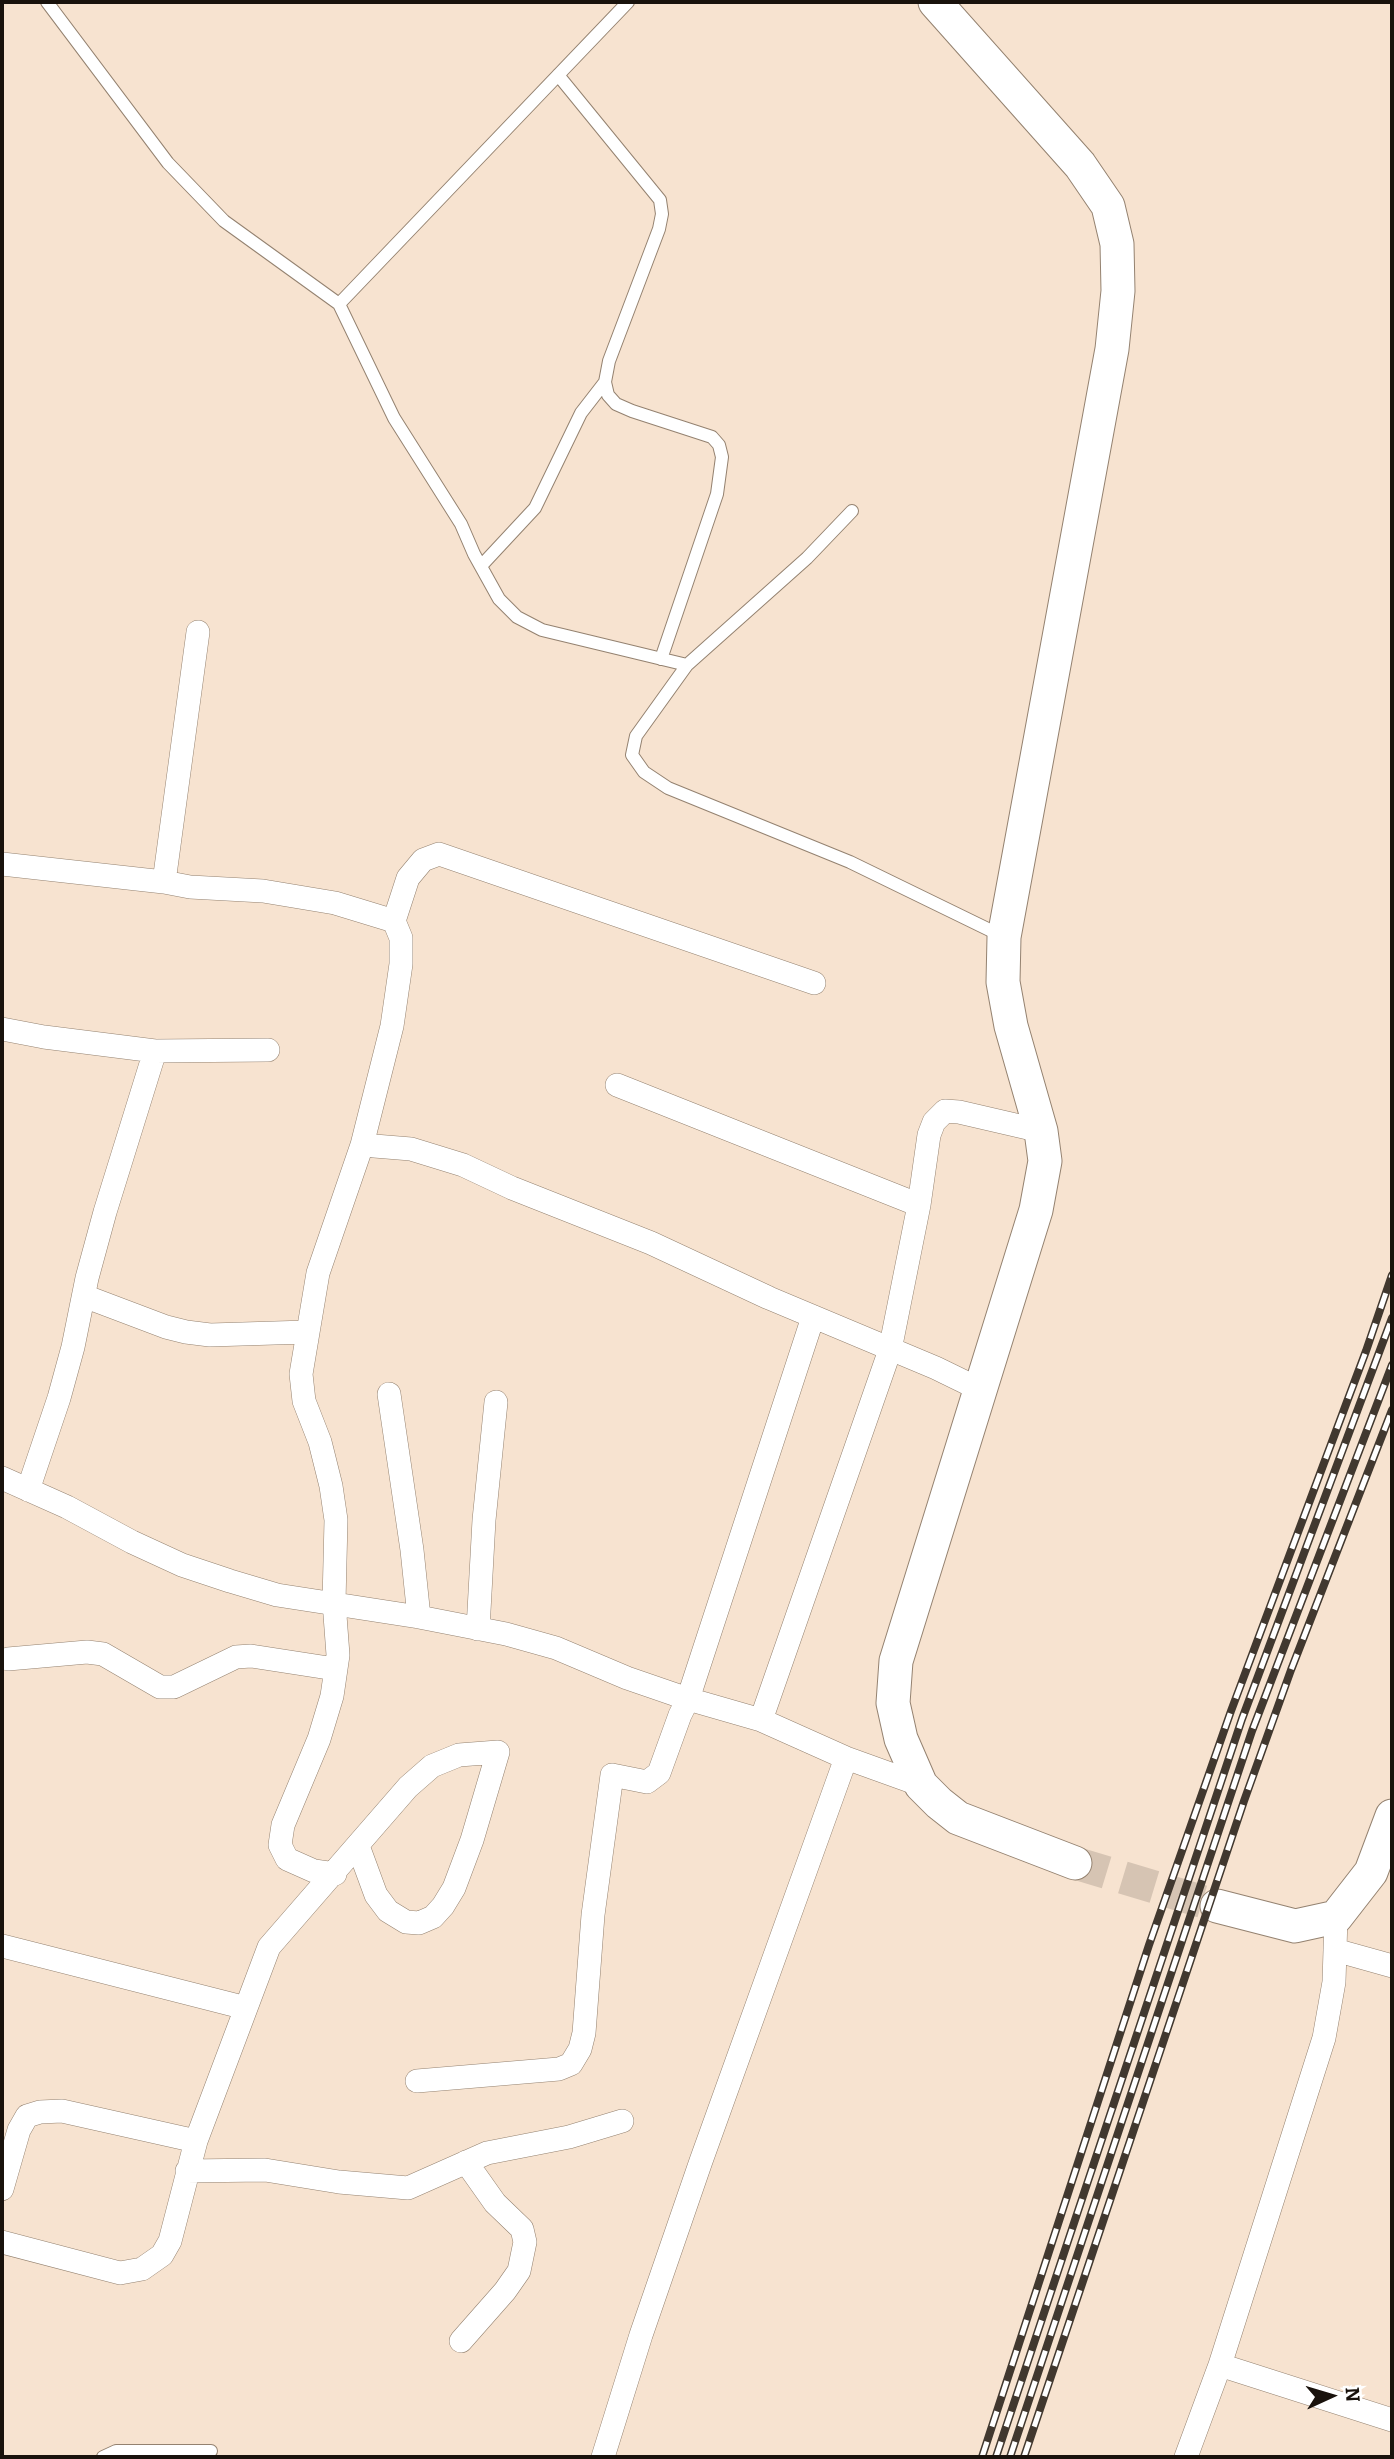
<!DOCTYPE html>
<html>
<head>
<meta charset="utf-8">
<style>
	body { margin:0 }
	#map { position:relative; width:1394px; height:2459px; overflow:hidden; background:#f7e3d0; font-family:Bitter,serif }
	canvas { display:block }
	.frame { position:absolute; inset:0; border:4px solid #19120c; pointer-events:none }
	.north { position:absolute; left:1296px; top:2361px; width:70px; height:70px; -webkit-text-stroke:5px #fff; paint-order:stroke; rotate:86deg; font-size:19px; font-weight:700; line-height:28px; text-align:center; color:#19120c }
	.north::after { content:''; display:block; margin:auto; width:24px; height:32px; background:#19120c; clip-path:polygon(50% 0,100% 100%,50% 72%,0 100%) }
</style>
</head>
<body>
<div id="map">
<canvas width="1394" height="2459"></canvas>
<div class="frame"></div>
<div class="north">N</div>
</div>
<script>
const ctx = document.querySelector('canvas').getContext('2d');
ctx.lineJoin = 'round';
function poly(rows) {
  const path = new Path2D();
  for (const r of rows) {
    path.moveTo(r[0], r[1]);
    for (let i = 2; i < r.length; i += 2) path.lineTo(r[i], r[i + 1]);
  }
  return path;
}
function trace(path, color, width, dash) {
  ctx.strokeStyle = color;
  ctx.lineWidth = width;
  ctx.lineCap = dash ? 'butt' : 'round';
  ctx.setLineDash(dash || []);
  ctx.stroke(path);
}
const secondaryTunnel = poly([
	[1075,1863,1217,1906]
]);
const lane = poly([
	[47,2,168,163,224,221,339,304,394,418,461,524,474,554,499,599,517,617,542,630,687,665],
	[558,75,660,200,662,214,659,229,609,361,605,382,608,395,616,404,632,411,712,437,719,445,722,457,717,494,661,659],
	[339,304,628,2],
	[852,511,807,558,687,665,636,736,632,755,644,772,668,788,850,862,1002,936],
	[481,566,535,508,581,413,605,382],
	[103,2457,116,2451,211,2451]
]);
const street = poly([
	[2,864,164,882,190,887,263,891,335,903,394,921,401,938,401,964,392,1026,362,1145,318,1273,301,1374,304,1401,320,1442,331,1486,336,1520,334,1602,338,1655,332,1696,319,1739,283,1825,280,1845,287,1859,314,1871,335,1874],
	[164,882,198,632],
	[394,921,408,878,423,860,439,854,814,983],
	[2,1029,44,1037,155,1051,268,1050],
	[617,1085,919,1205],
	[362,1145,411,1149,463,1165,512,1188,651,1243,769,1298,936,1368,979,1389],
	[84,1296,166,1327,186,1332,210,1335,307,1332],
	[389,1394,412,1550,419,1617],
	[2,1478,67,1507,132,1542,182,1565,230,1581,277,1595,419,1617,506,1634,556,1648,627,1678,688,1699,813,1317],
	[28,1490,59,1398,73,1347,87,1278,105,1212,155,1051],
	[478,1629,484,1520,496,1402],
	[8,1659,87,1652,103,1654,160,1687,174,1687,236,1657,251,1656,335,1669],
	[761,1720,890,1350,919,1205,929,1135,934,1122,945,1111,959,1112,1041,1131],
	[2,1946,246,2008],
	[1335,1950,1392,1966],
	[417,2081,559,2069,571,2064,580,2049,584,2033,593,1915,612,1775,647,1782,659,1773,680,1715,688,1699,761,1720,846,1758,921,1785],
	[187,2171,265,2170,339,2182,408,2188,487,2153,569,2137,622,2121],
	[2,2189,19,2130,27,2116,40,2112,62,2111,196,2141],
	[2,2242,120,2273,142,2269,162,2255,170,2241,196,2141,269,1947,408,1787,432,1766,459,1755,498,1752,472,1840,454,1888,443,1906,433,1917,419,1923,406,1922,388,1911,376,1895,358,1846],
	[461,2341,505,2291,519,2271,525,2242,522,2229,495,2203,466,2162],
	[1220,2365,1392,2420],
	[603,2457,641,2335,701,2161,846,1758],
	[1186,2457,1220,2365,1324,2038,1334,1982,1336,1917]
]);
const secondary = poly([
	[935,2,1080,165,1108,206,1117,244,1118,291,1112,349,1004,937,1003,982,1011,1026,1041,1131,1045,1161,1036,1210,896,1661,893,1703,901,1739,921,1785,939,1803,958,1818,1075,1863],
	[1217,1906,1295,1926,1336,1917,1371,1872,1392,1816]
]);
const rail = poly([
	[982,2457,1149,1945,1231,1711,1366,1351,1392,1275],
	[996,2457,1242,1719,1392,1318],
	[1010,2457,1252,1731,1392,1365],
	[1024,2457,1244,1801,1291,1670,1392,1410]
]);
trace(secondaryTunnel, '#d6c4b3', 33, [33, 17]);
trace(lane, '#948270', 14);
trace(street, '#948270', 24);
trace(secondary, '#948270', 35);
trace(lane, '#fff', 12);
trace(street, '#fff', 23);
trace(secondary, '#fff', 33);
trace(rail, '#41382f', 8);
trace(rail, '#fff', 5, [16]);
</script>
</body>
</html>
